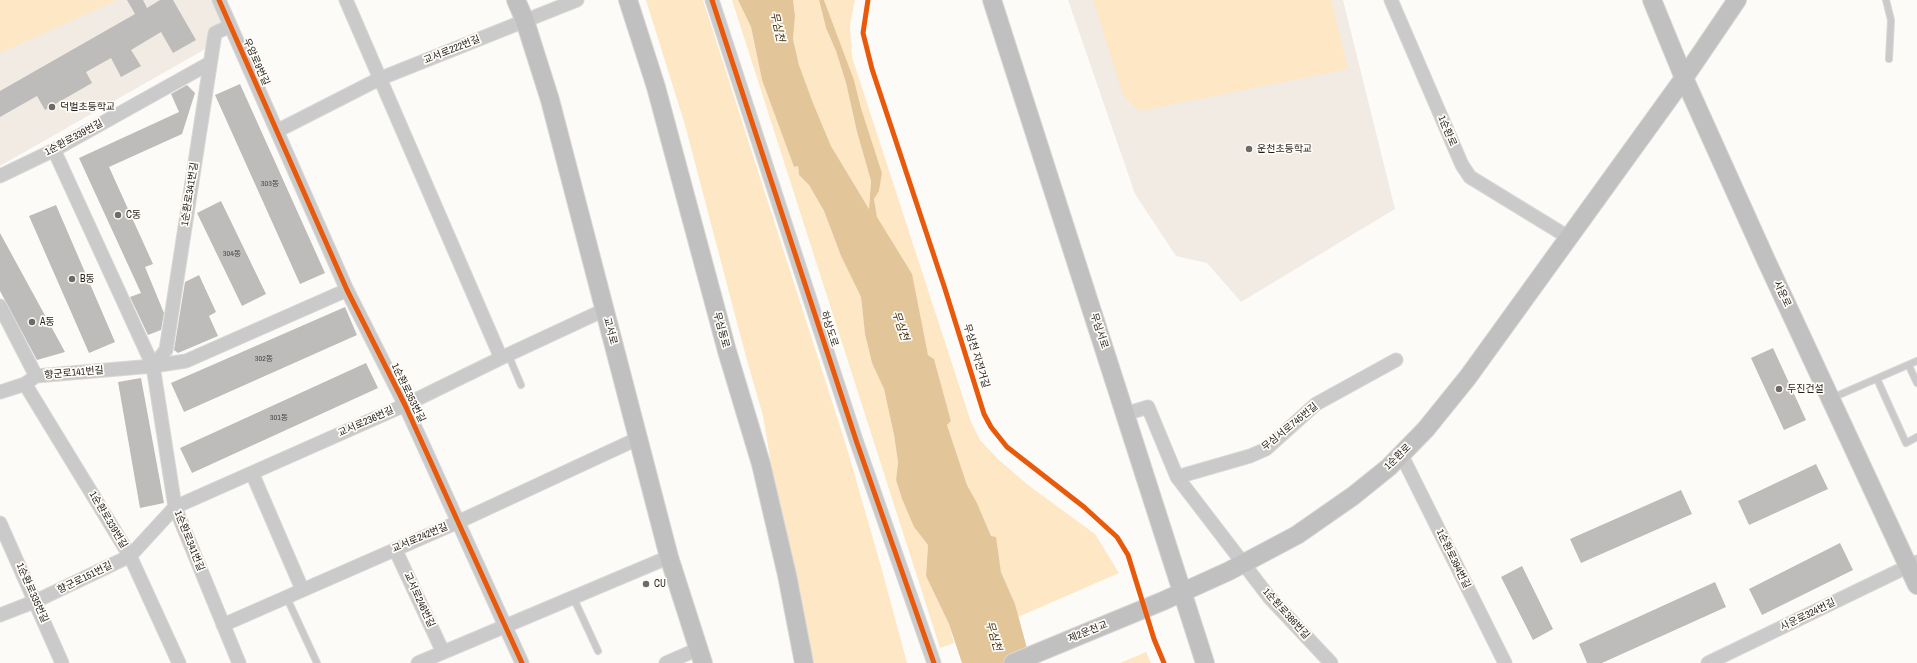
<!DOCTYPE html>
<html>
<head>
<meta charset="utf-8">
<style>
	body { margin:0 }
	canvas { display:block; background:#fdfbf8 }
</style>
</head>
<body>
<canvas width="1917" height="663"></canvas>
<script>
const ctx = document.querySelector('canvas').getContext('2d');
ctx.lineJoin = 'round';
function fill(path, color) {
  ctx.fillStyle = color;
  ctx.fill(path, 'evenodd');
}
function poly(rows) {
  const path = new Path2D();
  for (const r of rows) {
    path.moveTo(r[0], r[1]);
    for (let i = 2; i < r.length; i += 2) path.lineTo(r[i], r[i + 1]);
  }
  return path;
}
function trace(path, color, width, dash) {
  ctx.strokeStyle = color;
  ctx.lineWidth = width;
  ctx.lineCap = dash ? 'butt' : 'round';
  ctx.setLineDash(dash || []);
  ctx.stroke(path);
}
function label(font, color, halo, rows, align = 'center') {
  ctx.font = font + ' "Archivo Narrow","Noto Sans KR",sans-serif';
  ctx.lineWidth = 3.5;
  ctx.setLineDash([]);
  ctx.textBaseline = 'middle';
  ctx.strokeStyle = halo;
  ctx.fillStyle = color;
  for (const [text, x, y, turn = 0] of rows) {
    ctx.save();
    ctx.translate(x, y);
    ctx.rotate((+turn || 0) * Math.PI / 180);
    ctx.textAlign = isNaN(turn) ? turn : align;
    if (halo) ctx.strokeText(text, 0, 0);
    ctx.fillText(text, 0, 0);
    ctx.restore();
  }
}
const built = poly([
	[0,0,214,0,223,20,210,29,207,48,0,166],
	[1068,0,1343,0,1395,209,1241,302,1207,263,1176,256,1135,194]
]);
const green = poly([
	[0,0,117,0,0,53],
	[646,0,703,0,846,445,882,570,907,663,814,663,777,499,763,416,746,357,685,125],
	[732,0,738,0,751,27,762,80,794,167,798,166,799,175,809,185,824,211,841,256,861,297,865,334,872,363,884,389,894,435,898,462,896,480,902,499,914,527,928,545,926,576,949,624,954,643,940,648],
	[793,0,819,0,819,1,826,28,836,51,846,83,857,132,871,181,869,209,831,146,813,103,799,65,793,39,795,16],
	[824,0,855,0,850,25,852,57,971,422,980,440,999,460,1028,485,1095,534,1119,573,1018,617,1015,604,1001,572,998,556,991,536,977,503,967,485,947,425,951,421,934,359,928,355,921,328,891,242,877,217,874,199,879,191,882,173,861,108,854,80],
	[1093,0,1331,0,1348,69,1139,111,1123,95],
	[1146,652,1151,663,1120,663]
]);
const water = poly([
	[738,0,793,0,795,16,793,39,799,65,813,103,831,146,869,209,871,181,857,132,846,83,836,51,826,28,819,0,824,0,854,80,861,108,882,173,879,191,874,199,877,217,912,274,928,355,934,359,951,421,947,425,967,485,977,503,991,536,996,537,1001,572,1015,604,1031,663,962,663,949,624,926,576,928,545,914,527,902,499,896,480,898,462,894,435,884,389,872,363,865,334,861,297,841,256,824,211,809,185,799,175,798,166,794,167,762,80,751,27]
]);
const building = poly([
	[127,0,143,0,147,8,160,0,173,0,196,40,173,53,161,32,131,50,141,66,121,77,111,58,86,72,92,83,45,110,37,96,0,117,0,91,135,14],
	[240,84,325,273,300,284,215,95],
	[187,85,195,93,182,134,109,167,153,264,145,267,164,313,161,330,148,335,130,297,141,293,79,158,179,112,171,94],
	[221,201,266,294,242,306,197,213],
	[56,205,115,342,89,353,29,216],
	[0,233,65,352,37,360,0,291],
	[199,275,216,312,209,316,218,336,178,353,174,350,185,282],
	[345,307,357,335,184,412,171,383],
	[1773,348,1806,420,1784,430,1751,358],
	[366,363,378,388,192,473,180,448],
	[141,378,164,503,140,508,118,382],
	[1816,464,1828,489,1749,525,1738,501],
	[1681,490,1692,514,1581,563,1570,539],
	[1840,543,1853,570,1762,615,1749,589],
	[1522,566,1553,629,1533,640,1501,577],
	[1715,582,1726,607,1602,663,1587,663,1579,644]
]);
const lane = poly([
	[1886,0,1891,20,1889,59],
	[508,354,521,385],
	[1909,366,1917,383],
	[1877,379,1906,443,1917,437],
	[1832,398,1917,361],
	[286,596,317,663],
	[573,597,598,651]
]);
const street = poly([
	[219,0,347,290,405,405,522,663],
	[346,0,501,358],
	[712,0,857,443,934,663],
	[1391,0,1462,165,1470,177,1568,237],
	[277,131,379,79,577,0],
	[54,150,153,366,175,507,239,663],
	[0,176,54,150,210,63],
	[0,306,36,376],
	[153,366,166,350,215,33,230,26],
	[25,384,130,556,179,663],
	[0,392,25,384,36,376,153,366,186,361,347,290],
	[1125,414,1148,407,1177,477,1269,597,1331,663],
	[1401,454,1505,663],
	[252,473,302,589],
	[1177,477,1250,456,1266,449,1316,404,1396,360],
	[0,523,62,663],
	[395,549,443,652],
	[0,615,36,601,130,556,175,507,405,405,501,358,604,310],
	[223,625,458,522,639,438],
	[418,663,669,557],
	[666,663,698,649],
	[1708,663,1917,562]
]);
const secondary = poly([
	[516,0,525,21,550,100,669,557,703,663],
	[628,0,656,87,727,351,761,464,787,575,804,663],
	[992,0,1205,663],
	[1652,0,1684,78,1766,260,1917,585],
	[1013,663,1163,601,1229,571,1297,535,1353,496,1389,467,1426,429,1468,377,1684,78,1737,0]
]);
const cycleway = poly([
	[219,0,347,290,405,405,522,663],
	[712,0,857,443,934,663],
	[868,0,863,33,872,69,945,289,984,414,991,427,1007,447,1084,507,1117,537,1128,555,1154,639,1164,663]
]);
const markers = [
	[52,107,4,"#6d6b69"],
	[1249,149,4,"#6d6b69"],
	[118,215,4,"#6d6b69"],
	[72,279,4,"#6d6b69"],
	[32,322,4,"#6d6b69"],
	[1779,389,4,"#6d6b69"],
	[646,584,4,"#6d6b69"]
];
const numberNames = [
	["303동",270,184],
	["304동",232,254],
	["302동",264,359],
	["301동",279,418]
];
const streetNames = [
	["교서로222번길",452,50,-22],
	["우암로9번길",256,62,66],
	["1순환로",1447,131,67],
	["1순환로339번길",74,138,-28],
	["1순환로341번길",190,194,-81],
	["사운로",1782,294,65],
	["하상도로",829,329,72],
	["무심동로",721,330,75],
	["교서로",610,331,75],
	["무심서로",1099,331,72],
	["무심천 자전거길",976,356,73],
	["향군로141번길",74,373,-5],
	["1순환로353번길",408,393,64],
	["교서로236번길",366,422,-24],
	["무심서로745번길",1290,427,-39],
	["1순환로",1398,457,-44],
	["1순환로339번길",108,520,59],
	["교서로242번길",420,538,-23],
	["1순환로341번길",189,541,68],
	["1순환로394번길",1453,559,64],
	["향군로151번길",85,578,-26],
	["1순환로335번길",32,593,66],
	["교서로246번길",419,600,65],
	["1순환로386번길",1286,614,48],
	["사운로324번길",1808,615,-26],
	["제2운천교",1088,632,-22]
];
const poiNames = [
	["덕벌초등학교",60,107],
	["운천초등학교",1257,149],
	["C동",126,215],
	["B동",80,279],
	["A동",40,322],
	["두진건설",1787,389],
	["CU",654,584]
];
const waterNames = [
	["무심천",777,27,77],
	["무심천",900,326,71],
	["무심천",993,636,73]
];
fill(built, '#f1ebe4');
fill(green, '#fee7c5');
fill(water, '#e2c699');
fill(building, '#bebcba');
trace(lane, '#d9d8d6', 8);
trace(street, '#d9d8d6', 15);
trace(secondary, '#d9d8d6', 20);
trace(lane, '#cacaca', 6);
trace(street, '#cacaca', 13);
trace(secondary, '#c1c0c1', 18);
trace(cycleway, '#e8590c', 5);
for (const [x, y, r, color] of markers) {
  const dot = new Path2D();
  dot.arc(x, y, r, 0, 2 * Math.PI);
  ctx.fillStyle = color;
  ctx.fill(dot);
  trace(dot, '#fffbf6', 1.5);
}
label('8px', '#474644', null, numberNames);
label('10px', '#1f1e1c', '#fffbf6', streetNames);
label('10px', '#1f1e1c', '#fffbf6', poiNames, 'left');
label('italic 11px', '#402e12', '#fffbf6', waterNames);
</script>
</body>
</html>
